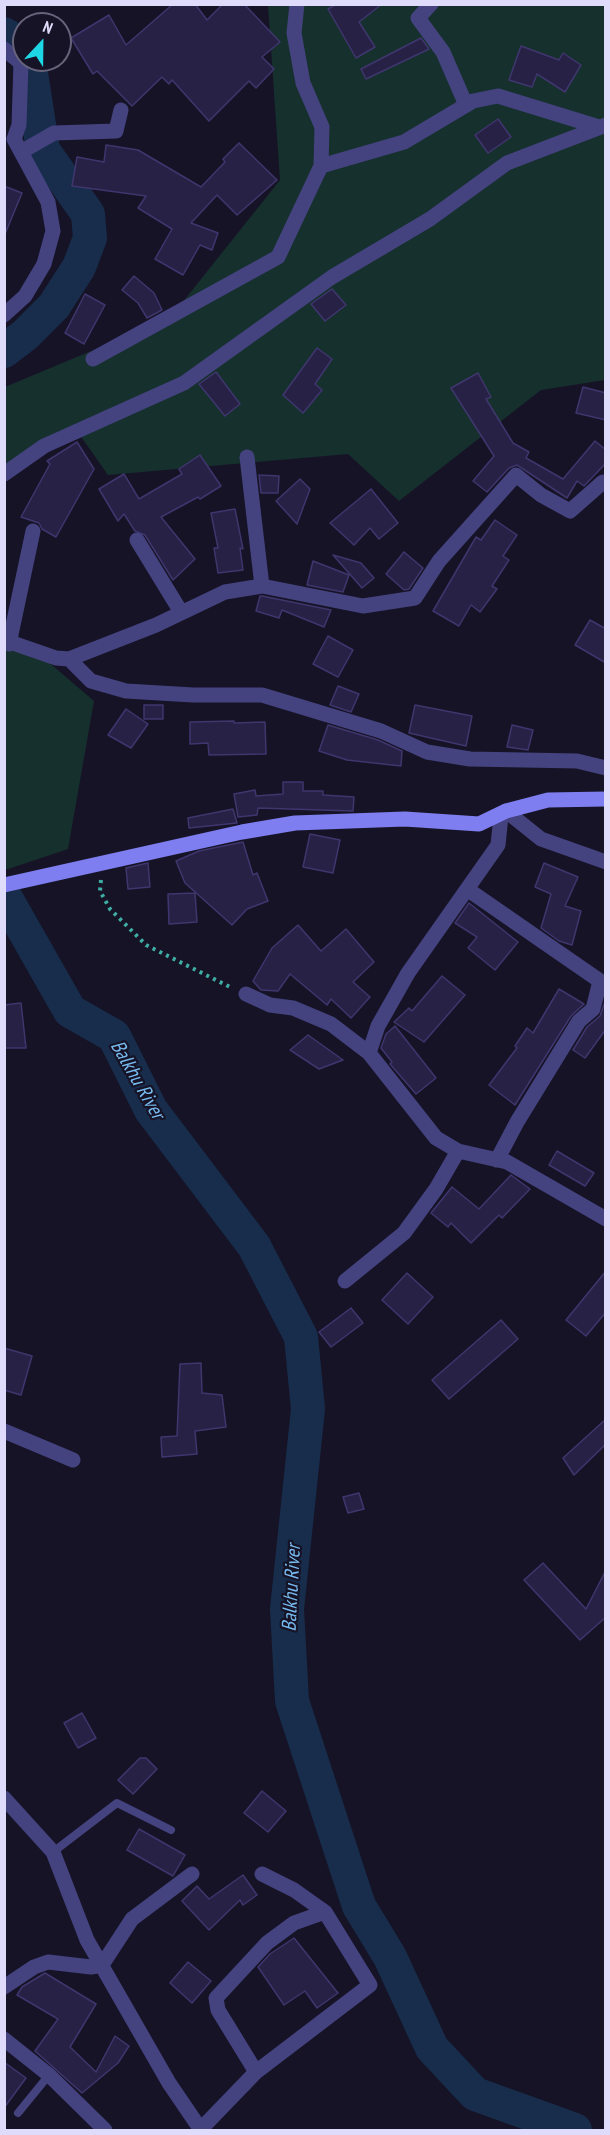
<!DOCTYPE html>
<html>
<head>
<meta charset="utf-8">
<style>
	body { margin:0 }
	#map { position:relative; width:610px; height:2135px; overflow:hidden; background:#161326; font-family:"PT Sans Narrow",sans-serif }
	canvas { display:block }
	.frame { position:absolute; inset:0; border:6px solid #dfdcfb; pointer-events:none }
	.north { position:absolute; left:12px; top:12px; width:60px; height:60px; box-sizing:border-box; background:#161326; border:2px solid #66637b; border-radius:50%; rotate:22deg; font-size:16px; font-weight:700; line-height:24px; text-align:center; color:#dfdcfb }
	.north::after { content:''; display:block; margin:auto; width:21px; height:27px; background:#1ed7e5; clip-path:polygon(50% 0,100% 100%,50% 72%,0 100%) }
</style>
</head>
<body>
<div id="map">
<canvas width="610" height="2135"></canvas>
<div class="frame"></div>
<div class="north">N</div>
</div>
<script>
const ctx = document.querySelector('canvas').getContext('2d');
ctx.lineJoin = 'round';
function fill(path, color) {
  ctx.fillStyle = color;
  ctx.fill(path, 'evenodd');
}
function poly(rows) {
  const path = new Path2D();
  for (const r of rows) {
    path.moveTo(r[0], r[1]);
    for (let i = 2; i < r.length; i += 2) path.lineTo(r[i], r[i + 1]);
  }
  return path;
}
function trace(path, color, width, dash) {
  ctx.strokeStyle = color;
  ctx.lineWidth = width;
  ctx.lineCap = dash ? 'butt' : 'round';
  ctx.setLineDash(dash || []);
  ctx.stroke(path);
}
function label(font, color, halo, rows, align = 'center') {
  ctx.font = font + ' "PT Sans Narrow",sans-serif';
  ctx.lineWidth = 4.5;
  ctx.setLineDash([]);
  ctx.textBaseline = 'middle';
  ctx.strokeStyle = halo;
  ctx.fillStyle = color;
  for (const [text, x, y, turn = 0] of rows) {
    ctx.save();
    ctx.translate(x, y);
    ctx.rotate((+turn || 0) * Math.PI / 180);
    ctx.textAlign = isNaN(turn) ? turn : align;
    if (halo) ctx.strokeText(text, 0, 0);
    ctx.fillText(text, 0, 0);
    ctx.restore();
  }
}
const green = poly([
	[268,5,605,5,605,380,541,390,399,501,348,454,108,475,77,431,5,471,5,387,170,318,280,180],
	[4,624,94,701,68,849,5,870]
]);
const river = poly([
	[4,34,24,46],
	[4,351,25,335,54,306,79,267,90,238,88,214,43,150,29,60],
	[4,895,70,1011,114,1036,151,1110,254,1246,301,1337,308,1409,287,1609,292,1701,359,1906,390,1957,432,2048,475,2094,575,2130]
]);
const building = poly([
	[173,4,195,4,207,20,223,4,244,4,280,42,262,57,274,69,256,88,249,81,209,121,172,80,169,84,162,77,132,106,97,71,93,74,71,38,109,15,126,45,173,4],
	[337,4,382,4,359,22,375,47,356,58,328,9,337,4],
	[421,38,429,49,366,79,361,69,421,38],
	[521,46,559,60,563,53,581,65,565,92,537,74,532,87,509,80,521,46],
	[498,119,511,137,488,153,475,135,498,119],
	[239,143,277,180,237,215,217,195,191,223,218,233,212,250,200,245,183,275,155,259,172,229,138,208,146,196,72,186,77,157,104,162,106,145,138,150,201,187,225,162,223,159,239,143],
	[4,186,22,193,5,234,4,234,4,186],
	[134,276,154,293,162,310,147,318,138,303,122,290,134,276],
	[332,289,346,305,325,321,311,304,332,289],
	[85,294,105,305,84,344,65,333,85,294],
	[317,348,332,359,315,384,322,390,303,413,283,395,317,348],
	[216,372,240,404,225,416,199,384,216,372],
	[478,373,491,397,486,399,513,443,529,452,526,458,563,479,595,441,606,450,606,463,584,486,577,481,567,498,517,465,509,468,487,492,473,481,494,456,451,388,478,373],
	[583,387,606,393,606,420,576,413,583,387],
	[77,442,94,469,56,537,42,529,39,523,21,517,50,464,47,461,77,442],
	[200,455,221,486,200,499,198,497,161,517,195,559,173,580,145,535,135,531,124,514,118,521,99,489,124,474,139,499,182,474,179,469,200,455],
	[259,475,279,476,278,493,261,493,259,475],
	[300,479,310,489,297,524,276,501,300,479],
	[371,489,398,523,379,539,370,528,354,545,330,523,371,489],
	[235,509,243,549,240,548,243,570,218,573,214,548,218,548,211,513,235,509],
	[495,520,517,535,503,556,509,560,492,586,497,589,480,612,471,605,459,626,433,611,476,537,481,540,495,520],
	[404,552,423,568,409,589,404,590,386,574,404,552],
	[333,555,361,563,374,578,362,588,333,555],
	[313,561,349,575,343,592,307,585,313,561],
	[260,596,262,596,331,610,324,627,282,610,279,618,256,611,260,596],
	[590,620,606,629,606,663,575,645,590,620],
	[328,636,353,650,338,677,313,664,328,636],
	[338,686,359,694,351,712,330,705,338,686],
	[144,705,163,705,163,719,144,719,144,705],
	[415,705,472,716,466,746,409,733,415,705],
	[126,709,148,724,131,748,108,735,126,709],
	[234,721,234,723,265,722,266,754,209,755,208,743,190,744,190,722,234,721],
	[328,725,378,740,402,751,401,766,347,760,319,751,328,725],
	[512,725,533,730,528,750,507,747,512,725],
	[283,782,303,782,303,791,323,791,323,795,354,797,353,811,258,808,257,815,238,817,234,794,255,790,256,796,283,794,283,782],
	[233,809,237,823,189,828,188,818,233,809],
	[310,834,340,840,333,873,303,867,310,834],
	[243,842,253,875,257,873,268,901,247,909,232,925,185,883,176,861,199,851,243,842],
	[148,863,150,887,128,889,126,868,148,863],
	[544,863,578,877,565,906,581,911,572,945,559,941,541,928,551,894,535,887,544,863],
	[195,893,197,922,169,924,168,894,195,893],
	[469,903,518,942,495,970,468,948,477,937,455,923,469,903],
	[298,925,321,951,346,929,374,962,353,982,370,997,351,1018,331,999,327,1005,290,974,278,991,261,990,253,981,272,948,298,925],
	[442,976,465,995,424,1042,394,1022,409,1008,412,1011,442,976],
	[559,989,584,1004,571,1016,515,1105,489,1085,517,1048,515,1046,527,1028,533,1033,559,989],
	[606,999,606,1029,585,1058,573,1050,587,1027,600,1016,606,999],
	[21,1003,26,1048,4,1048,4,1005,21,1003],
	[395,1026,436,1078,416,1094,390,1064,392,1062,381,1048,386,1034,395,1026],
	[308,1035,343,1060,319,1069,290,1050,308,1035],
	[557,1151,594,1173,585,1186,549,1165,557,1151],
	[511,1175,530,1189,502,1218,499,1215,471,1243,451,1223,448,1227,431,1213,452,1187,479,1209,511,1175],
	[606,1271,606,1312,586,1336,566,1320,606,1271],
	[407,1273,433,1297,408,1324,382,1300,407,1273],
	[351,1308,363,1323,331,1347,319,1332,351,1308],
	[501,1320,518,1339,449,1399,432,1380,501,1320],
	[4,1348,32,1356,21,1395,4,1390,4,1348],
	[201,1363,202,1393,222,1395,226,1427,195,1431,197,1454,162,1457,161,1437,177,1436,180,1364,201,1363],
	[606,1419,606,1444,574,1475,563,1458,606,1419],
	[359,1493,364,1509,348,1513,343,1497,359,1493],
	[543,1563,586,1609,606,1570,606,1617,580,1640,524,1580,543,1563],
	[82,1713,96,1738,78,1748,64,1723,82,1713],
	[140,1758,146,1758,157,1769,133,1794,118,1780,140,1758],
	[262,1791,286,1811,268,1832,244,1813,262,1791],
	[139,1829,185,1855,173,1876,127,1850,139,1829],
	[243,1875,257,1895,243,1905,240,1900,209,1930,182,1901,197,1886,209,1899,243,1875],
	[294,1938,338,1993,317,2008,305,1991,284,2005,258,1967,270,1954,294,1938],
	[188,1962,211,1981,192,2003,170,1983,188,1962],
	[45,1973,96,2004,70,2047,96,2072,115,2036,129,2046,118,2063,82,2093,35,2051,58,2019,17,1995,22,1987,45,1973],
	[4,2062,26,2078,4,2108,4,2062]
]);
const path = poly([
	[101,880,100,891,110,909,146,945,232,988]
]);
const lane = poly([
	[53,1852,117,1803,171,1830],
	[18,2113,49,2075]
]);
const street = poly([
	[431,4,418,18,443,52,466,105],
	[4,49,21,63,19,125,14,139,48,202,53,231,44,264,25,296,4,315],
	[21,152,54,133,116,131,121,110],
	[321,166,404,142,473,101,498,96,599,127],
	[93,359,278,257,321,166,322,127,303,83,294,33,297,4],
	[247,457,262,586],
	[4,474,44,446,184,383,332,277,430,219,507,163,606,125],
	[137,540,181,612],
	[4,640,56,658,69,659,156,625,225,592,262,586,363,606,415,598,439,561,516,475,541,495,570,511,603,482,606,483],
	[9,644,33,531],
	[69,659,91,681,126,691,193,695,262,695,381,731,427,752,470,759,577,761,606,768],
	[506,811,541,839,606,862],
	[501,816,498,845,408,973,378,1026,369,1053,436,1138,458,1151,507,1162,606,1219],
	[467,889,600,981,593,1009,579,1021,517,1122,497,1160],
	[246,994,270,1005,293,1008,331,1024,369,1053],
	[345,1281,404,1233,436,1189,458,1151],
	[4,1431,73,1460],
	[4,1798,53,1852,87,1940,169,2083,201,2130],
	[4,1987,34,1967,48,1962,91,1967,102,1965,132,1919,192,1874],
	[4,2039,49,2075,105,2130],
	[256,2072,218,2010,216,1998,267,1943,294,1923,325,1912],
	[200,2130,256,2072,370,1985,325,1912,294,1890,262,1874]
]);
const secondary = poly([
	[4,885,242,832,295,823,405,819,479,824,506,811,548,800,606,799]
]);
const waterNames = [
	["Balkhu River",137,1080,60],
	["Balkhu River",292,1588,-87]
];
fill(green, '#16302e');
trace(river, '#172d4b', 34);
fill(building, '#272145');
trace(building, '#3f366e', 1.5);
trace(path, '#3eada3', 4, [3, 4.5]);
trace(lane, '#444380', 8);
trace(street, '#444380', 15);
trace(secondary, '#7e7ef0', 15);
label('italic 20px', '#76baef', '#161326', waterNames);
</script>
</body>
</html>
